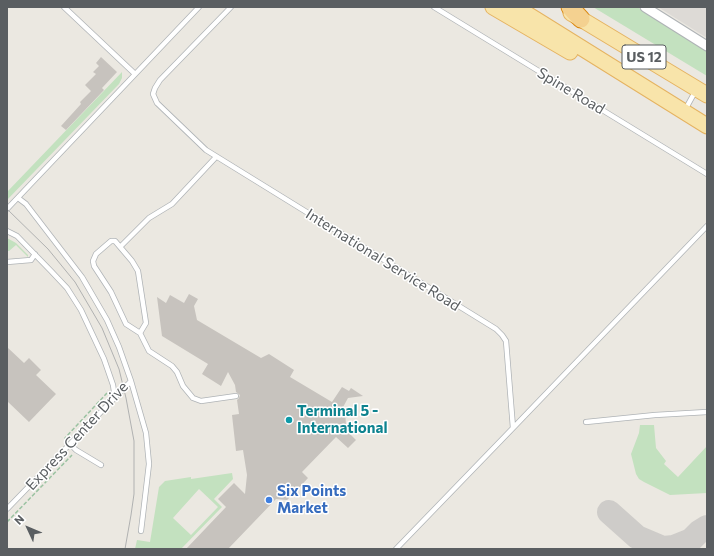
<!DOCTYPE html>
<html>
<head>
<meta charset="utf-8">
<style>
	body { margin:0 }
	#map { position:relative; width:714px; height:556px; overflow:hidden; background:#ebe8e1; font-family:Commissioner,sans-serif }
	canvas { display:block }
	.frame { position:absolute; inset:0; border:8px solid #5a5e61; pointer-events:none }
	.north { position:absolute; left:8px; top:508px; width:40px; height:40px; -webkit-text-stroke:3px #fff; paint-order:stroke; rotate:314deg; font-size:11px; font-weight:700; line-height:16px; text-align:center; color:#5a5e61 }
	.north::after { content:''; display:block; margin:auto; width:14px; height:18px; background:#5a5e61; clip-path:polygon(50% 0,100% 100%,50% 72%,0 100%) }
</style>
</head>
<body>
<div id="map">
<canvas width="714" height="556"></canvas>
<div class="frame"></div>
<div class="north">N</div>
</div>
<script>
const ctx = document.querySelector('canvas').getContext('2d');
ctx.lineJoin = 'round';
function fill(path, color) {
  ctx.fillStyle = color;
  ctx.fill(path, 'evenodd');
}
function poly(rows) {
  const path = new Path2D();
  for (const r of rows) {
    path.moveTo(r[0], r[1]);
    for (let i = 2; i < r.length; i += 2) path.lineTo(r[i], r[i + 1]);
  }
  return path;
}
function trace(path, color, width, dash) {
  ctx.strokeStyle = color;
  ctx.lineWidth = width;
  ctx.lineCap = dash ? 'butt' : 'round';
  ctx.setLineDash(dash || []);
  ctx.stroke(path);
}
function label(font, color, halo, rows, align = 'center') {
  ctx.font = font + ' Commissioner,sans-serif';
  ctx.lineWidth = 3;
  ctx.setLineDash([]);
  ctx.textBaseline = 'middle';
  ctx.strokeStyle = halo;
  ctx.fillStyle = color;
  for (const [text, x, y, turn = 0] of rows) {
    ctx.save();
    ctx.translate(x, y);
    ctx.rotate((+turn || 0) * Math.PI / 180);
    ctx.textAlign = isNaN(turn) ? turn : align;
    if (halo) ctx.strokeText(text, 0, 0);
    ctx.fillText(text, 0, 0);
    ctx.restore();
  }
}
const industrial = poly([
	[658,7,707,7,707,38]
]);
const green = poly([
	[593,7,637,7,707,51,707,76],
	[122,72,122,78,119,84,7,200,7,192],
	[7,238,16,243,28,255,28,257,16,245,9,251,7,251],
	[640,425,654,425,656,448,666,461,664,464,678,477,707,446,707,493,670,495,644,482,639,479,636,474,631,454,639,433],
	[232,473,233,479,214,499,222,507,181,549,135,549,137,540,150,542,159,487,165,481,191,477,191,479],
	[199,489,218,507,191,535,173,518]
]);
const taxiway = poly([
	[609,512,637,537,663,548,674,547,689,541],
	[682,549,699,532,707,527]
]);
const building = poly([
	[101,57,117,72,102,88,104,90,66,130,61,126,81,104,80,102,91,91,85,85,96,74,93,72,99,66,96,63],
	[189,294,198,299,194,306,197,320,261,358,269,354,294,370,290,377,332,402,342,387,349,391,351,388,363,396,348,398,342,409,345,411,346,425,344,428,356,440,348,448,336,437,302,472,308,478,296,491,287,500,276,499,228,549,186,549,226,507,218,499,234,483,245,494,247,475,243,450,236,451,232,415,239,414,237,400,239,398,240,395,236,392,235,385,228,372,221,386,202,374,208,364,162,336,157,297,166,303,170,295,184,303],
	[7,347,24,363,29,358,41,370,36,375,56,394,29,422,7,401]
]);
const path = poly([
	[66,440,65,438,107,393],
	[7,522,72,455]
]);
const service = poly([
	[64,7,135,74],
	[231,7,160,80,155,88,153,94,157,103,206,150,496,329,502,335,506,341,513,428,396,549],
	[434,7,707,174],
	[685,110,696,90],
	[7,209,199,7],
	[7,231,17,236,51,271,67,288,81,310,104,359,113,385,115,398],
	[120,247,149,218,172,204,216,157],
	[7,262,31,260,35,254],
	[140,333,146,323,138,271,132,261,115,241,111,241,96,254,93,261,94,266,111,292,126,324,140,333,149,351,172,366,177,372,183,386,193,398,201,401,236,396],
	[131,381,146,433,149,464,141,531],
	[586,422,655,415,707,412],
	[513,428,707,226],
	[70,444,76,450,101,465],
	[7,509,131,381,119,347,107,320,82,277,26,204,18,198]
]);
const minor = poly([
	[645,7,707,46]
]);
const primary = poly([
	[493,7,570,52],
	[516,7,707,126],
	[571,13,707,95]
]);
const motorway = poly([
	[570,7,581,19]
]);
const tram = poly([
	[7,209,48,249,75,282,102,328,119,369,126,398,134,441,134,494,131,515,125,549]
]);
const markers = [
	[289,420,4,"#0f9aa8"],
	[269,500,4,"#3f7fe0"]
];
const shields = [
	[644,57,44]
];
const shieldNames = [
	["US 12",644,57]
];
const streetNames = [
	["Spine Road",571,91,31],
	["International Service Road",383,260,32],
	["Express Center Drive",77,436,-47]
];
const cultureNames = [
	["Terminal 5 -",297,411],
	["International",297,428]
];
const shopNames = [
	["Six Points",277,491],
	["Market",277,508]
];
fill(industrial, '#dddad6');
fill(green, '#c3e1bf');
trace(taxiway, '#ceccc9', 24);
fill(building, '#c7c3be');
trace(service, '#afb3b6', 6);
trace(minor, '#afb3b6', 11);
trace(primary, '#e5b361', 17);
trace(motorway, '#da8913', 19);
trace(path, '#9ac2a1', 1.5, [4, 2]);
trace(service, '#fff', 4.5);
trace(minor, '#fff', 9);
trace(primary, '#f8e4aa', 15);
trace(motorway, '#f4d190', 17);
trace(tram, '#b0b1b1', 1);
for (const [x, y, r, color] of markers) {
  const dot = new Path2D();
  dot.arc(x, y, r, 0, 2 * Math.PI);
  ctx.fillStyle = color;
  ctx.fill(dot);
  trace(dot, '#fff', 1.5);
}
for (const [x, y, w] of shields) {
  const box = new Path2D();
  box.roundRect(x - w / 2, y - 12, w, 24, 3);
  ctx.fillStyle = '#fff';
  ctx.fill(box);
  trace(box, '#5a5e61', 1);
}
label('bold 14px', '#5a5e61', null, shieldNames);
label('15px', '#5a5e61', '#fff', streetNames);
label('bold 15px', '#0d838f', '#fff', cultureNames, 'left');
label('bold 15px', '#366cbe', '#fff', shopNames, 'left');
</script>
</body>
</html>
